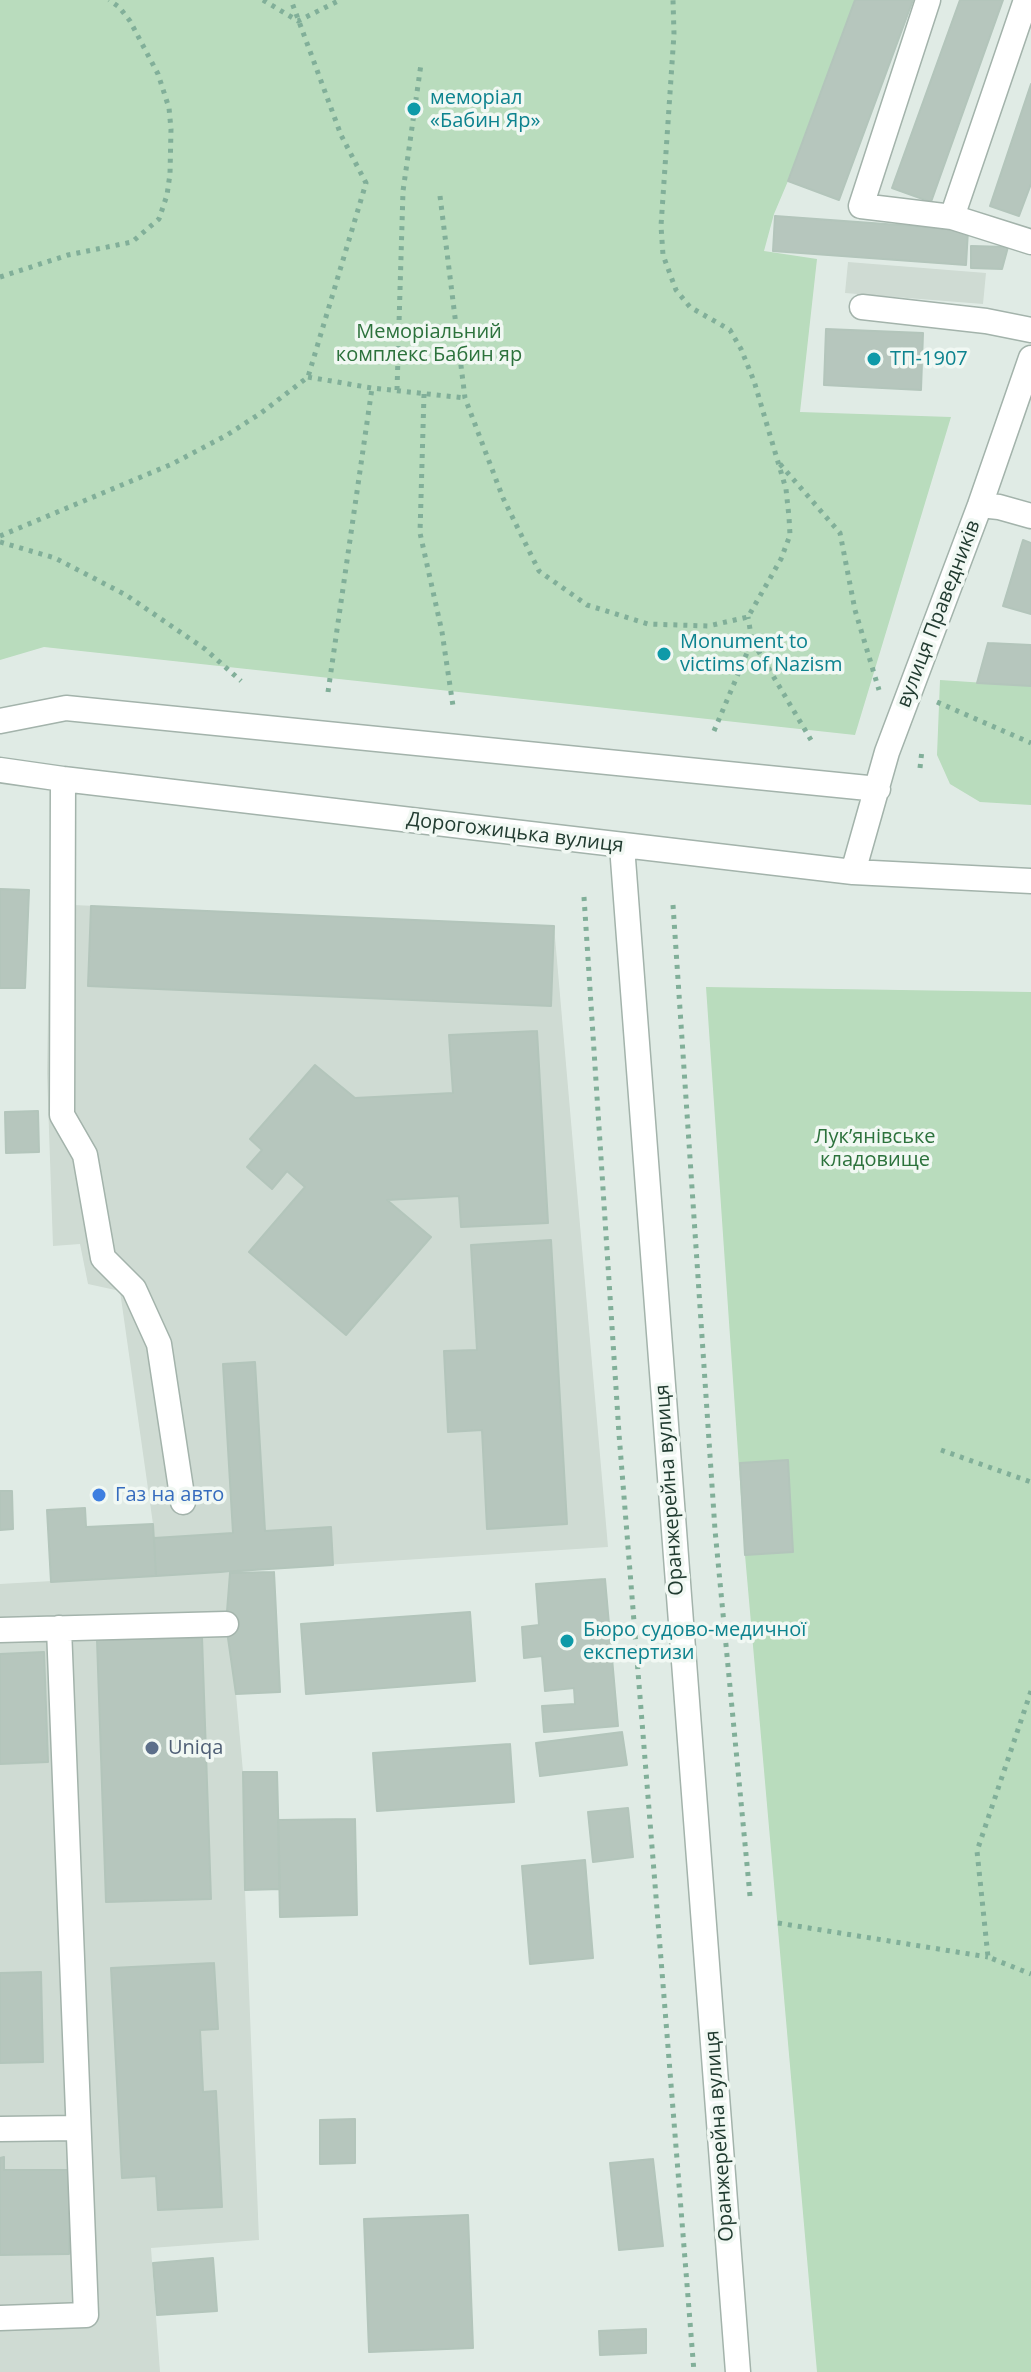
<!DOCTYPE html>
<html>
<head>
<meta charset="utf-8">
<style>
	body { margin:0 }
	canvas { display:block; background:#e0ebe5 }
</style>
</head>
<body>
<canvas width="1031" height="2372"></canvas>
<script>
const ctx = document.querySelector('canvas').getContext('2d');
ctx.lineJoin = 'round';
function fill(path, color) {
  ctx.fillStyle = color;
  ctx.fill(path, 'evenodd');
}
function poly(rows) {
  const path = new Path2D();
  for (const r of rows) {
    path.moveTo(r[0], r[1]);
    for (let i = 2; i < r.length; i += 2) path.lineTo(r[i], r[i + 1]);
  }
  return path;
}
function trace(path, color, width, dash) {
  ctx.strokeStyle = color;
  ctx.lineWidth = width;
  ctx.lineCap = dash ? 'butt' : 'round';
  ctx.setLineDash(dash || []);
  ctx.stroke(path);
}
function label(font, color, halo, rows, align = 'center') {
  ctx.font = font + ' "Open Sans",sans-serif';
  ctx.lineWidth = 7;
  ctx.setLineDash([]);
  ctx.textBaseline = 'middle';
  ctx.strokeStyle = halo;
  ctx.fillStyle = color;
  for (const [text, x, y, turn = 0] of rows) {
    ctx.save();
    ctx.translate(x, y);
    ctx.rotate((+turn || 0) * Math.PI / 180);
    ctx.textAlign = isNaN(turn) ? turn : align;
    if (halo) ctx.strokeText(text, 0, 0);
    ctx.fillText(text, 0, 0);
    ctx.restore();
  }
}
const built = poly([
	[848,262,986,273,983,304,845,293],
	[50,904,554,926,608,1547,199,1573,230,1573,226,1624,236,1694,243,1772,245,1890,259,2240,151,2248,160,2372,0,2372,0,1584,156,1575,153,1524,120,1291,88,1284,80,1244,53,1246,47,1073]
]);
const green = poly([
	[0,0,855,0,788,181,774,214,764,251,817,259,800,412,951,417,855,735,44,647,0,660],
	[940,680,1031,686,1031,805,980,802,950,784,937,755],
	[706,987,1031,992,1031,2372,817,2372,745,1555]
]);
const building = poly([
	[855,0,913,0,839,200,788,181,855,0],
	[960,0,1003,0,931,202,892,188,960,0],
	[1031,84,1031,184,1019,216,990,206,1031,84],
	[775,216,968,230,966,265,773,251,775,216],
	[971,246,1008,247,1002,269,971,268,971,246],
	[826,329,923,333,921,390,824,385,826,329],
	[1023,540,1031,543,1031,614,1003,606,1023,540],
	[988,643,1031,645,1031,686,977,683,988,643],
	[0,889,29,890,25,988,0,988,0,889],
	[91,906,554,926,551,1006,88,986,91,906],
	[537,1031,548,1223,461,1227,459,1196,387,1200,431,1237,346,1335,249,1252,305,1187,287,1171,272,1189,247,1167,262,1150,250,1139,315,1065,355,1098,453,1093,449,1035,537,1031],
	[38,1111,39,1152,6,1153,5,1112,38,1111],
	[551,1240,567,1524,487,1529,482,1430,448,1432,444,1351,477,1350,471,1245,551,1240],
	[255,1362,265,1531,331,1527,333,1565,156,1576,154,1538,233,1533,223,1364,255,1362],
	[788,1460,793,1552,745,1555,740,1463,788,1460],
	[0,1491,12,1491,13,1529,0,1530,0,1491],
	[85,1508,86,1527,153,1524,156,1576,51,1582,47,1510,85,1508],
	[274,1572,280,1692,236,1694,226,1624,230,1573,274,1572],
	[605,1579,618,1726,544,1732,542,1706,575,1704,574,1688,545,1691,542,1656,524,1658,522,1627,539,1625,536,1584,605,1579],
	[470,1612,475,1681,306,1694,301,1624,470,1612],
	[202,1637,211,1899,106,1902,97,1640,202,1637],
	[44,1652,48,1762,0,1764,0,1654,44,1652],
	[622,1732,627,1765,540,1776,536,1743,622,1732],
	[510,1744,514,1802,377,1811,373,1753,510,1744],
	[243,1772,277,1772,280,1889,245,1890,243,1772],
	[628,1808,633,1857,593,1862,588,1812,628,1808],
	[355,1819,357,1915,280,1917,278,1820,355,1819],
	[585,1860,593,1958,530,1964,522,1866,585,1860],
	[214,1963,218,2029,200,2030,203,2092,216,2091,222,2207,158,2210,156,2176,122,2178,111,1968,214,1963],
	[41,1972,43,2062,0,2063,0,1973,41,1972],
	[355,2119,355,2163,320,2164,320,2120,355,2119],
	[4,2157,4,2170,69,2170,69,2254,0,2255,0,2158,4,2157],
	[653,2159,663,2246,619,2250,610,2163,653,2159],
	[468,2215,473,2348,369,2352,364,2219,468,2215],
	[213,2258,217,2311,157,2315,153,2263,213,2258],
	[646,2329,646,2353,600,2355,599,2331,646,2329]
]);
const path = poly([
	[263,0,298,21,340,0],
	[440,196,465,398,503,498,539,571,587,605,648,624,708,626,748,617,781,559,790,535,789,517,786,489,754,381,741,349,730,330,690,307,676,290,663,255,661,226,674,34,673,0],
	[0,277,68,255,132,242,159,219,167,195,170,174,171,129,169,108,158,74,130,21,119,7,109,0],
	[308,377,372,388,465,398],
	[397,390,403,191,421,64],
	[424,394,420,533,442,632,453,706],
	[780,464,840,533,855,610,879,690],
	[0,536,172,464,227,435,261,413,308,377,366,183,341,135,291,0],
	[0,542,55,558,126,595,205,649,241,681],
	[753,642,811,740],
	[328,692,372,388],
	[937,702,1031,743],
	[714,731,752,641,748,617],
	[920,768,922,750],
	[584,897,619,1434,694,2372],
	[673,905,715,1530,750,1896],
	[941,1450,1031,1482],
	[1031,1691,977,1851,988,1957,1031,1974],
	[778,1923,988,1957]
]);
const minor = poly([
	[928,0,861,206,952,217],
	[1026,0,952,217,1031,242],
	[862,307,986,321,1031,330],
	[980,505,999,507,1031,516],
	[0,721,66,708,878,789],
	[0,770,63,779,853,872,1031,881],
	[63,779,62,1115,85,1155,103,1258,134,1289,159,1344,183,1502],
	[622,846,738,2372],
	[853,872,887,752,980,505,1031,358],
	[0,1630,226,1624],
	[0,2129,78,2128],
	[0,2318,86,2315,59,1628]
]);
const markers = [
	[414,109,8,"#0f9aa8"],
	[874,359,8,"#0f9aa8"],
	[664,654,8,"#0f9aa8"],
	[99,1495,8,"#3f7fe0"],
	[567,1641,8,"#0f9aa8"],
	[152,1748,8,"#5c6f8a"]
];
const cultureNames = [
	["меморіал",430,98],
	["«Бабин Яр»",430,121],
	["ТП-1907",890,359],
	["Monument to",680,642],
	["victims of Nazism",680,665],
	["Бюро судово-медичної",583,1630],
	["експертизи",583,1653]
];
const parkNames = [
	["Меморіальний",429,332],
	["комплекс Бабин яр",429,355],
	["Лукʼянівське",875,1137],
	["кладовище",875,1160]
];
const streetNames = [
	["вулиця Праведників",939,614,-69],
	["Дорогожицька вулиця",515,833,7],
	["Оранжерейна вулиця",670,1490,-94],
	["Оранжерейна вулиця",720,2136,-94]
];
const shopNames = [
	["Газ на авто",115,1495]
];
const serviceNames = [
	["Uniqa",168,1748]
];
fill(built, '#cfdbd3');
fill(green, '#b9dcbd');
fill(building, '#b6c6bd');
trace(building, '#b3c5bb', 2);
trace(minor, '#a3b3ab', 27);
trace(path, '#81af99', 5, [4, 6]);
trace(minor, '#fff', 24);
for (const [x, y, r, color] of markers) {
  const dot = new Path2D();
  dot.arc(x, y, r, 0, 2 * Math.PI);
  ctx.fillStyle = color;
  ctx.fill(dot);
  trace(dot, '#f1f8f3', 3);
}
label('20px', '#0d838f', '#f1f8f3', cultureNames, 'left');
label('20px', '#2c723c', '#f1f8f3', parkNames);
label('20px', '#213b30', '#f1f8f3', streetNames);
label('20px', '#366cbe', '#f1f8f3', shopNames, 'left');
label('20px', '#4e5e75', '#f1f8f3', serviceNames, 'left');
</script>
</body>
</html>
